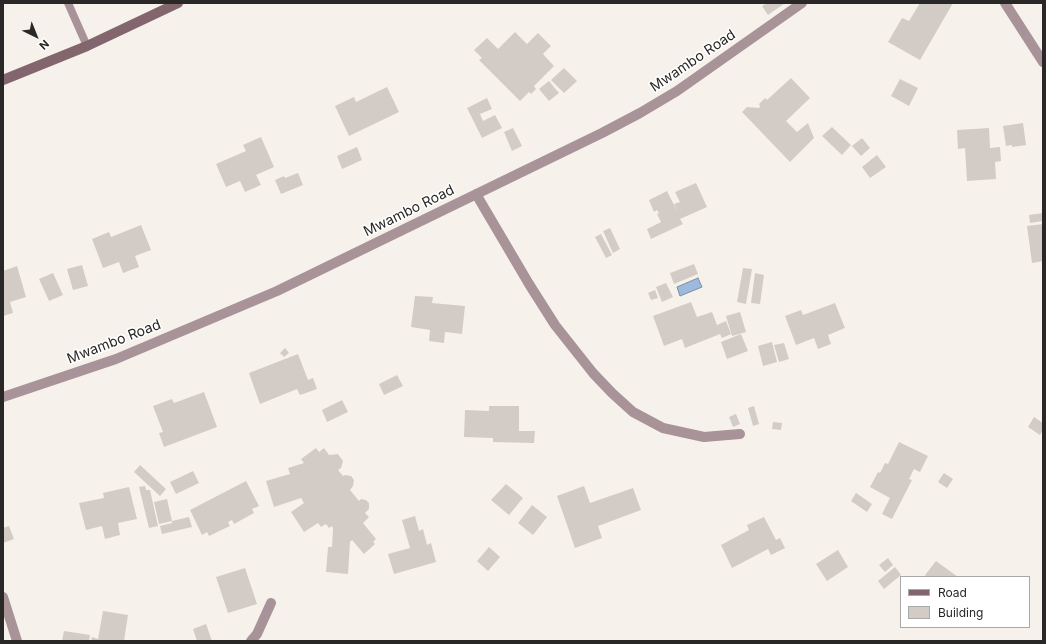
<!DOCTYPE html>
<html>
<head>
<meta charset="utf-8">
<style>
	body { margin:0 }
	#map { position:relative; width:1046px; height:644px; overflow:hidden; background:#f6f2eb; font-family:Inter,sans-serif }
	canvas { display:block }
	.frame { position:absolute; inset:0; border:4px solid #2a2826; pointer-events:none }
	.legend { position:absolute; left:900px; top:576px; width:130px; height:52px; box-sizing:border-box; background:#fff; border:1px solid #aaa9a8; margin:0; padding:5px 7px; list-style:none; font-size:12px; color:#2a2826 }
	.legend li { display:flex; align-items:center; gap:8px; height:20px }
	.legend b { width:20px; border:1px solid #aaa9a8 }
	.north { position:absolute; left:16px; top:16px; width:40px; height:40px; -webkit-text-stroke:3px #fff; paint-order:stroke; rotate:137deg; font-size:11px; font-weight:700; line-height:16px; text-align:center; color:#2a2826 }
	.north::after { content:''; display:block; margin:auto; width:14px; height:18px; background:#2a2826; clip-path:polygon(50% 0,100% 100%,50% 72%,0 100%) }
</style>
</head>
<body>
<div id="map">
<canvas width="1046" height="644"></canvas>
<div class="frame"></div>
<ul class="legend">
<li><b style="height:5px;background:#83666d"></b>Road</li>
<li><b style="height:11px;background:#d3cbc6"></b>Building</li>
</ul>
<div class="north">N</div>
</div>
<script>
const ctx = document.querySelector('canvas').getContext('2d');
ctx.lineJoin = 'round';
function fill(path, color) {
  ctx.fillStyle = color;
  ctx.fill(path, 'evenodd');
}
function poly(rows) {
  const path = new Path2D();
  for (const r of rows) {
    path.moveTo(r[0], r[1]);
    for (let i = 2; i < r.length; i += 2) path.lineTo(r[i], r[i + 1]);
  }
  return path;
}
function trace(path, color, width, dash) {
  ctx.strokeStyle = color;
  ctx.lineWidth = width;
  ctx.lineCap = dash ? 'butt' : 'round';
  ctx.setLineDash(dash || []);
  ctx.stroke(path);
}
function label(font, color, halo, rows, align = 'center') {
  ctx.font = font + ' Inter,sans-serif';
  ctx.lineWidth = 3;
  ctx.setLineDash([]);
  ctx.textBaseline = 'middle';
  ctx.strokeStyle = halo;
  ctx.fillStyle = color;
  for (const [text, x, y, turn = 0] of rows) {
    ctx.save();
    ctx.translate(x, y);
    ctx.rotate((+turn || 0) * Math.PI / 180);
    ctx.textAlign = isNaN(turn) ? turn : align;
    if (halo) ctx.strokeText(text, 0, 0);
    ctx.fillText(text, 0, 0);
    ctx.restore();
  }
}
const water = poly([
	[698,278,702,287,680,296,677,287,698,278]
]);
const building = poly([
	[767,3,785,3,768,15,762,6],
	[920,3,953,3,920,60,888,42,902,18,909,21],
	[515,32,527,44,538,33,551,46,543,54,554,66,534,86,536,89,531,94,529,92,520,101,479,60,482,58,474,50,487,38,498,49],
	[564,68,577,81,564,93,551,80],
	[791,78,810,98,786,121,797,132,808,123,814,138,790,162,742,112,747,107,759,108,760,106,759,104,765,98,767,100],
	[900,79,918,88,909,106,891,96],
	[549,81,559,93,549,101,539,89],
	[387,87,399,112,349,136,335,106,354,97,356,102],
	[487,98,492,109,480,114,483,121,495,115,502,128,482,138,467,108],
	[1023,123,1026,145,1012,147,1012,145,1006,146,1003,126],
	[832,127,851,145,842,155,822,136],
	[513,128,522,146,512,151,504,132],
	[989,128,990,148,1000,147,1001,161,995,162,996,179,967,181,965,148,958,149,957,130],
	[261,137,274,167,256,175,261,185,245,192,240,181,226,187,216,164,246,151,243,145],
	[862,138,870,148,861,156,852,146],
	[357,147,362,160,342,169,337,156],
	[877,155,886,167,870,178,862,167],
	[298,173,303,185,281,194,275,180,284,176,285,178],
	[696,183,707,207,680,219,683,224,651,239,647,229,661,222,657,214,659,213,657,210,654,212,649,200,667,191,678,213,674,204,680,202,675,192],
	[1043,213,1043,221,1030,223,1029,215],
	[1043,224,1043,261,1032,263,1027,226],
	[141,225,151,250,135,256,139,267,123,273,119,262,103,268,92,239,109,232,111,237],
	[610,228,620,249,613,253,603,231],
	[601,234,612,255,606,258,595,237],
	[694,264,698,274,674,284,670,273],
	[82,265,88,286,73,290,67,269],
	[17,266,26,297,10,302,13,313,3,316,3,271],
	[743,268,752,269,746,304,737,302],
	[53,273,63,295,49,301,39,279],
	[755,273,764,275,760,304,751,303],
	[666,283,673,297,662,302,656,287],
	[655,290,658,298,651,300,648,293],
	[415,296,433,297,432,303,465,306,462,334,445,332,444,343,429,341,430,330,411,327],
	[691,302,697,317,712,312,717,325,726,321,731,334,722,338,720,334,685,348,682,339,664,346,653,316],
	[835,303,845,328,828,335,831,344,818,349,814,338,796,345,785,316,801,310,803,315],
	[740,312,746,332,732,336,726,316],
	[741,334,748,351,727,359,721,342],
	[772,342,777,362,763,366,758,346],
	[784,343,789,359,779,362,774,345],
	[285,348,289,353,284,357,280,353],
	[298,354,308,380,313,378,317,389,300,395,297,389,260,404,249,373],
	[397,375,403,386,384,395,379,384],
	[204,392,217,427,164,447,159,433,163,432,153,406,172,399,174,403],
	[342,400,348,412,327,422,322,410],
	[489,406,519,406,519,431,535,431,534,443,493,442,493,438,464,437,465,410,489,411],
	[754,406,759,424,753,426,748,408],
	[736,414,740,424,733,427,729,417],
	[1034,417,1043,423,1043,430,1040,435,1028,427],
	[773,422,782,423,781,430,772,429],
	[899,442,928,456,920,472,914,469,909,479,912,480,892,519,882,514,890,498,870,487,878,472,880,473,885,463,888,464],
	[316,448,319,452,324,448,329,455,338,454,343,461,341,468,338,470,343,476,345,475,351,476,354,480,353,486,350,490,359,501,361,499,366,500,369,503,369,509,365,513,369,517,363,523,376,539,373,542,375,544,364,554,352,540,350,542,348,574,326,572,328,547,332,547,333,529,332,526,329,528,326,524,321,527,318,523,304,532,291,512,304,503,301,498,274,507,266,481,290,474,288,468,304,463,301,459],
	[140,465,166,489,160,496,134,472],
	[193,471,199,483,176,494,170,482],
	[944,473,953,479,947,488,938,482],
	[246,481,259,506,252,509,254,513,234,524,232,520,228,522,230,526,209,536,207,532,202,535,190,510],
	[506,484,523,498,509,515,491,500],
	[145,486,146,490,150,490,158,526,149,528,139,487],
	[584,486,590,503,633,488,641,510,598,526,602,538,575,548,557,496],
	[129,487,137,519,118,523,120,535,105,539,102,526,86,530,79,503,104,498,103,493],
	[856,493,872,504,867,512,851,501],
	[167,499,172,521,159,524,154,502],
	[532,505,547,517,533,535,518,523],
	[415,516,419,531,423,529,427,545,431,543,436,562,394,574,388,554,410,548,402,520],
	[189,517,192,527,162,534,160,526,172,523,172,521],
	[764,517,776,540,780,538,785,548,771,555,768,549,732,568,721,545,749,530,747,525],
	[9,526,14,539,3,543,3,528],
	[489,547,500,557,488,571,477,561],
	[838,550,848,567,827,581,816,564],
	[888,558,893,565,885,572,879,565],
	[936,561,958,577,927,577,925,575],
	[895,567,901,575,884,589,878,581],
	[245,568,257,604,228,613,216,577],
	[103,611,128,615,124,641,91,641,92,637,98,639],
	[206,624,212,641,197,641,193,629],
	[64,631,90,635,89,641,62,641]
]);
const lane = poly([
	[68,3,87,46]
]);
const street = poly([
	[1005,3,1043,62],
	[476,194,529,284,555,325,593,373,612,393,633,412,663,428,704,437,740,434],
	[3,397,116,359,277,291,602,133,640,113,677,91,802,3],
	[3,597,17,641],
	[251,641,257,634,271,603]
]);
const secondary = poly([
	[3,80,87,46,178,3]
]);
const streetNames = [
	["Mwambo Road",693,61,-34],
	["Mwambo Road",409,211,-26],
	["Mwambo Road",114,342,-21]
];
fill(water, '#9db9db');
trace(water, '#7a8ea5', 1);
fill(building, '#d3cbc6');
trace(lane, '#a89398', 8);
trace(street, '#a89398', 10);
trace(secondary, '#83666d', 10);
label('14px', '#2a2826', '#fff', streetNames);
</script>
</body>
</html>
